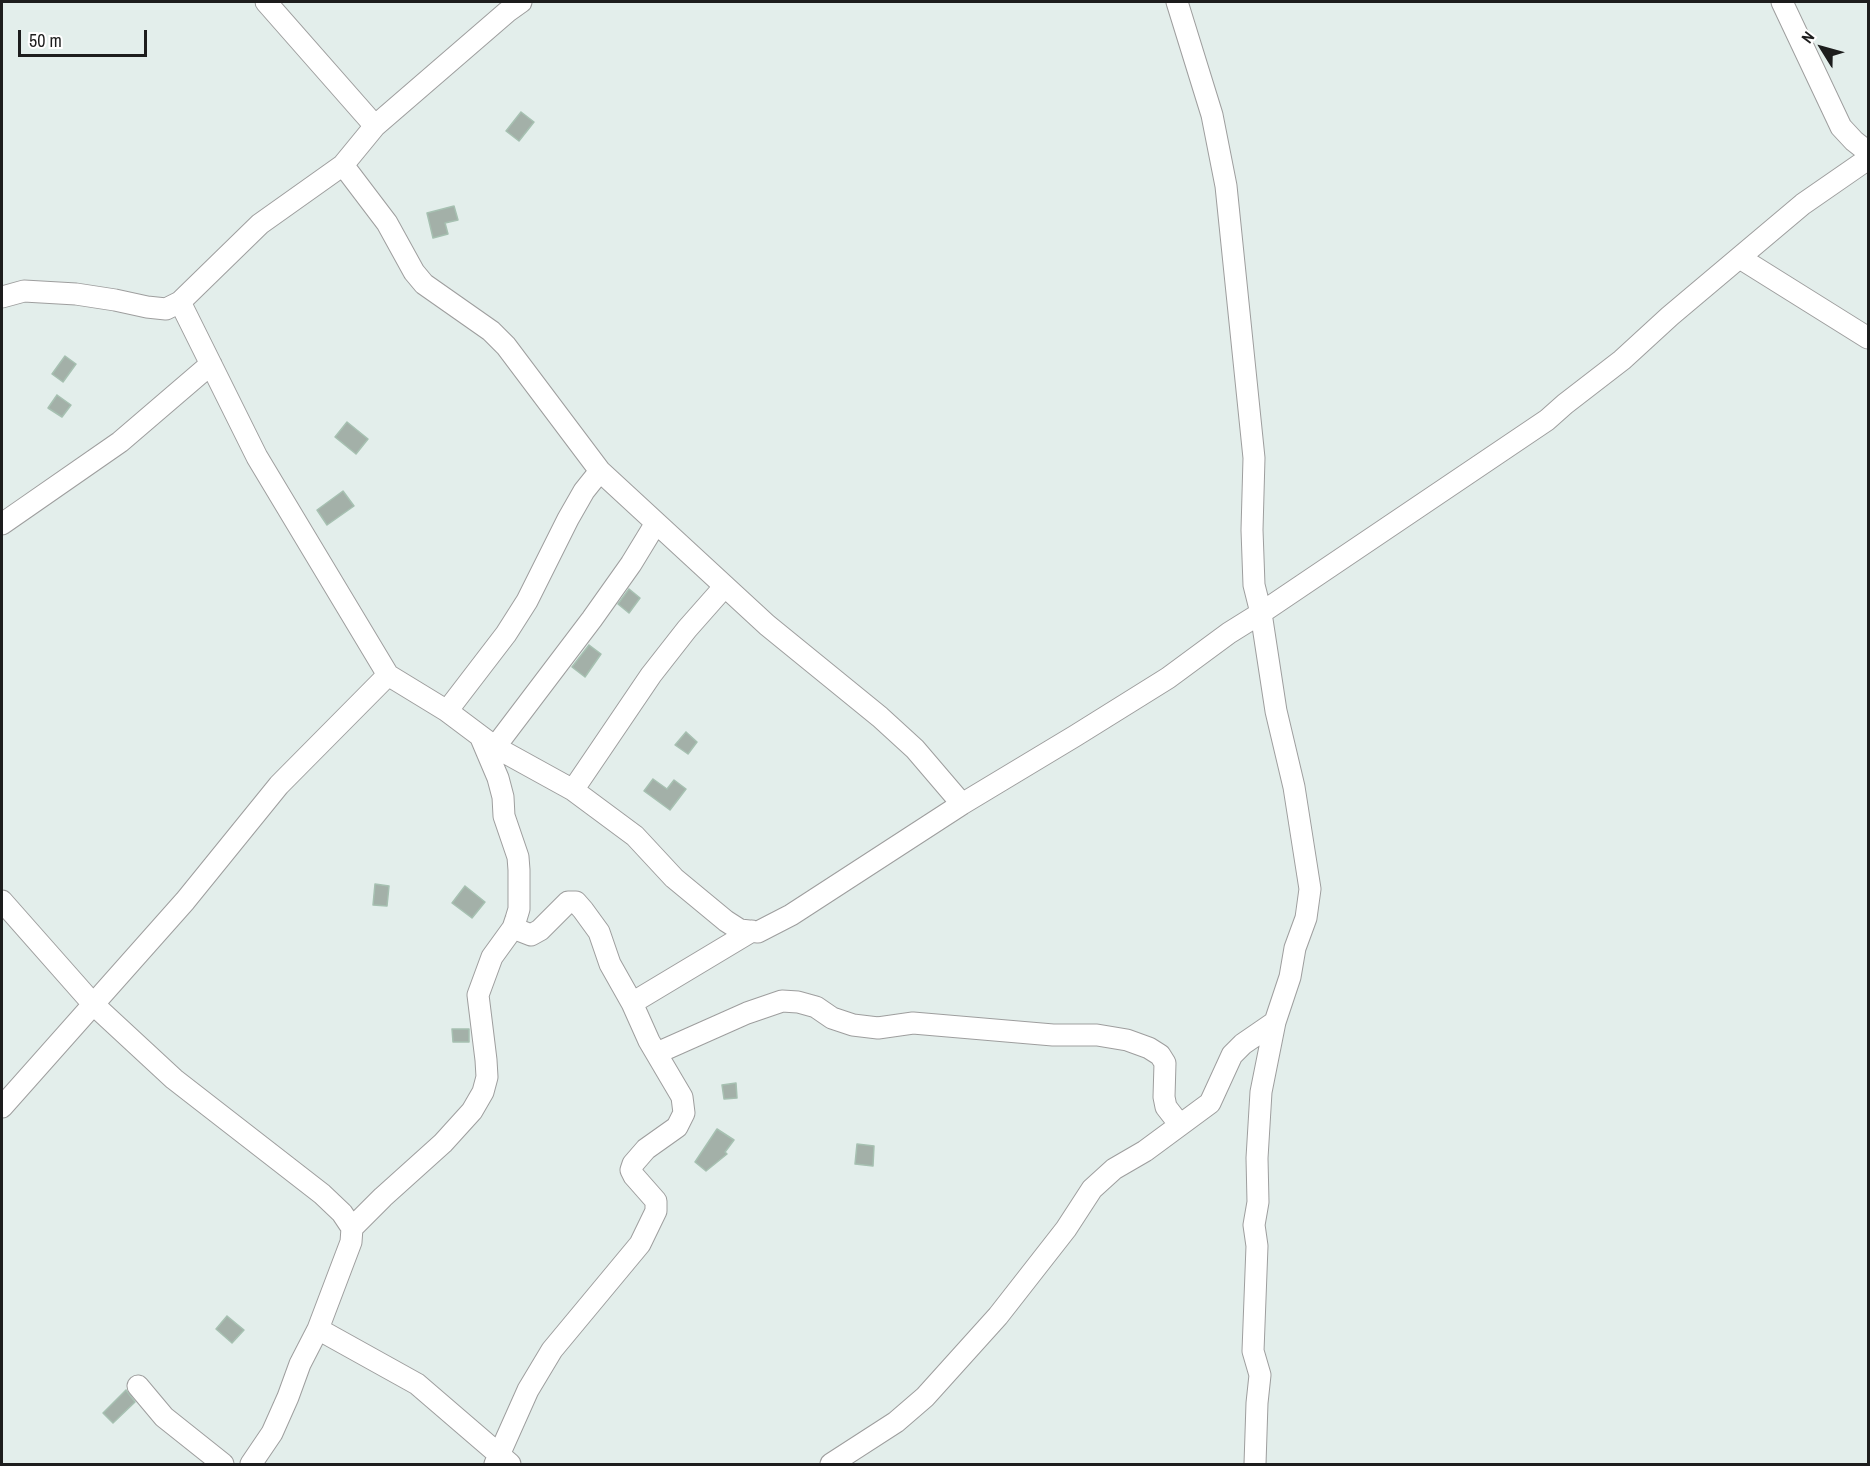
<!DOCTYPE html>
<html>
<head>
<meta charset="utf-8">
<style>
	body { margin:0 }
	#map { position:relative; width:1870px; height:1466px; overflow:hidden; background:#e3eeeb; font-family:"Archivo Narrow",sans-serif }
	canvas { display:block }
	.frame { position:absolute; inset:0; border:3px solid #1d1d1d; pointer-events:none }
	.north { position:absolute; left:1792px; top:18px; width:60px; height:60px; -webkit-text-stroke:4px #fff; paint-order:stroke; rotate:307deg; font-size:16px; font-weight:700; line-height:24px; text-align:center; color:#1d1d1d }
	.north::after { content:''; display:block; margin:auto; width:21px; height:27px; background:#1d1d1d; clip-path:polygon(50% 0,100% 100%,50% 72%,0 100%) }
	.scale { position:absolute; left:18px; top:30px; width:129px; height:27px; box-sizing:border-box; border:3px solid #1d1d1d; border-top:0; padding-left:8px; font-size:18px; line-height:21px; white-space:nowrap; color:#1d1d1d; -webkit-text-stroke:4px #fff; paint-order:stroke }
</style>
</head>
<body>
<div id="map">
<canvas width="1870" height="1466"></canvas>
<div class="frame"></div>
<div class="north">N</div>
<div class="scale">50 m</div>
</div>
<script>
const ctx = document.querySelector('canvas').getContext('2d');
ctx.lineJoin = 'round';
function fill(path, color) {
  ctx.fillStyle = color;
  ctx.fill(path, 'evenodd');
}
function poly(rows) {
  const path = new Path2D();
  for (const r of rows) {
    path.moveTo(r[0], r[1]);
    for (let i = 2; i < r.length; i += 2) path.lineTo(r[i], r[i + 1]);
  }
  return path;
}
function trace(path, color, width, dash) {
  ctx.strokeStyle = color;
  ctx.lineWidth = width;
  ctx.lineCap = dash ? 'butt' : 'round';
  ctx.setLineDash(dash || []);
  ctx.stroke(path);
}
const building = poly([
	[521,112,534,122,519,141,506,131,521,112],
	[454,206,458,220,445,223,448,234,433,238,427,213,454,206],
	[65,356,76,364,63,382,52,374,65,356],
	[57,395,71,405,62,417,48,408,57,395],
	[347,422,368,439,356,454,335,437,347,422],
	[343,491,354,506,327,525,317,510,343,491],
	[629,589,640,598,629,613,618,604,629,589],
	[589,645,601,654,585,677,572,667,589,645],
	[686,732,697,742,688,754,675,745,686,732],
	[653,779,667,789,674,780,686,789,670,810,644,791,653,779],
	[375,884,389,886,387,906,373,905,375,884],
	[465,886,485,902,472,918,452,903,465,886],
	[452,1029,469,1029,469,1042,453,1042,452,1029],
	[736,1083,737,1098,724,1099,722,1085,736,1083],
	[717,1129,734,1140,725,1152,727,1154,706,1171,695,1162,717,1129],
	[857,1144,874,1146,873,1166,855,1164,857,1144],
	[227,1316,244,1330,232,1343,216,1329,227,1316],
	[126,1390,135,1402,113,1423,103,1413,126,1390]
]);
const minor = poly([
	[266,2,375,126],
	[1177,2,1212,115,1226,186,1254,458,1252,530,1254,585,1261,613,1276,711,1294,787,1310,889,1306,918,1295,948,1290,977,1275,1022,1261,1092,1257,1158,1258,1202,1254,1225,1257,1246,1253,1351,1260,1375,1257,1403,1255,1464],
	[1782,2,1841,127,1854,141,1868,152],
	[343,165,387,223,414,272,424,284,491,331,506,346,600,471,767,625,880,717,915,749,962,804],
	[1740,258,1868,338],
	[2,297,24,291,76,294,115,300,147,307,166,309,180,302,260,224,343,165,375,126,507,12,521,2],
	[180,302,257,457,388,675,447,711,495,747,573,790,635,836,674,878,726,921,740,930,758,932,791,915,962,804,1075,736,1168,678,1229,633,1261,613,1547,420,1565,404,1622,360,1670,316,1803,204,1868,159],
	[2,524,120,442,211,364],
	[447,711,506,634,527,601,568,519,584,491,600,471],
	[495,747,592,619,631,564,656,523],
	[573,790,651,675,687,629,725,586],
	[2,901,93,1004,174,1079,322,1194,342,1213,352,1228,351,1242,318,1329,300,1364,288,1397,272,1433,251,1464],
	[632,1003,752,931],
	[657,1053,747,1013,782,1001,798,1002,816,1007,832,1018,853,1025,878,1028,913,1023,1053,1035,1097,1035,1127,1040,1149,1048,1160,1055,1165,1063,1164,1097,1166,1107,1180,1125],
	[2,1107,185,901,279,785,388,675],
	[352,1228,383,1197,443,1143,472,1111,483,1092,487,1077,486,1060,478,995,492,957,513,928,516,919,519,909,519,870,518,857,504,816,503,797,498,778,481,738],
	[318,1329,417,1384,510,1464],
	[138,1386,164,1417,223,1464],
	[495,1464,528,1390,552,1350,640,1244,656,1211,656,1201,634,1176,631,1170,633,1164,646,1149,677,1127,684,1113,682,1097,649,1041,632,1003,610,964,599,932,583,910,576,902,568,902,540,930,531,935,513,928],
	[831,1464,896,1422,925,1397,998,1316,1066,1229,1092,1189,1114,1169,1145,1151,1210,1103,1232,1055,1243,1044,1275,1022]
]);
fill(building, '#a3b0a8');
trace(building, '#a6c0b1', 1.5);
trace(minor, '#9e9e9e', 23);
trace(minor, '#fff', 21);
</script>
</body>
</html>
